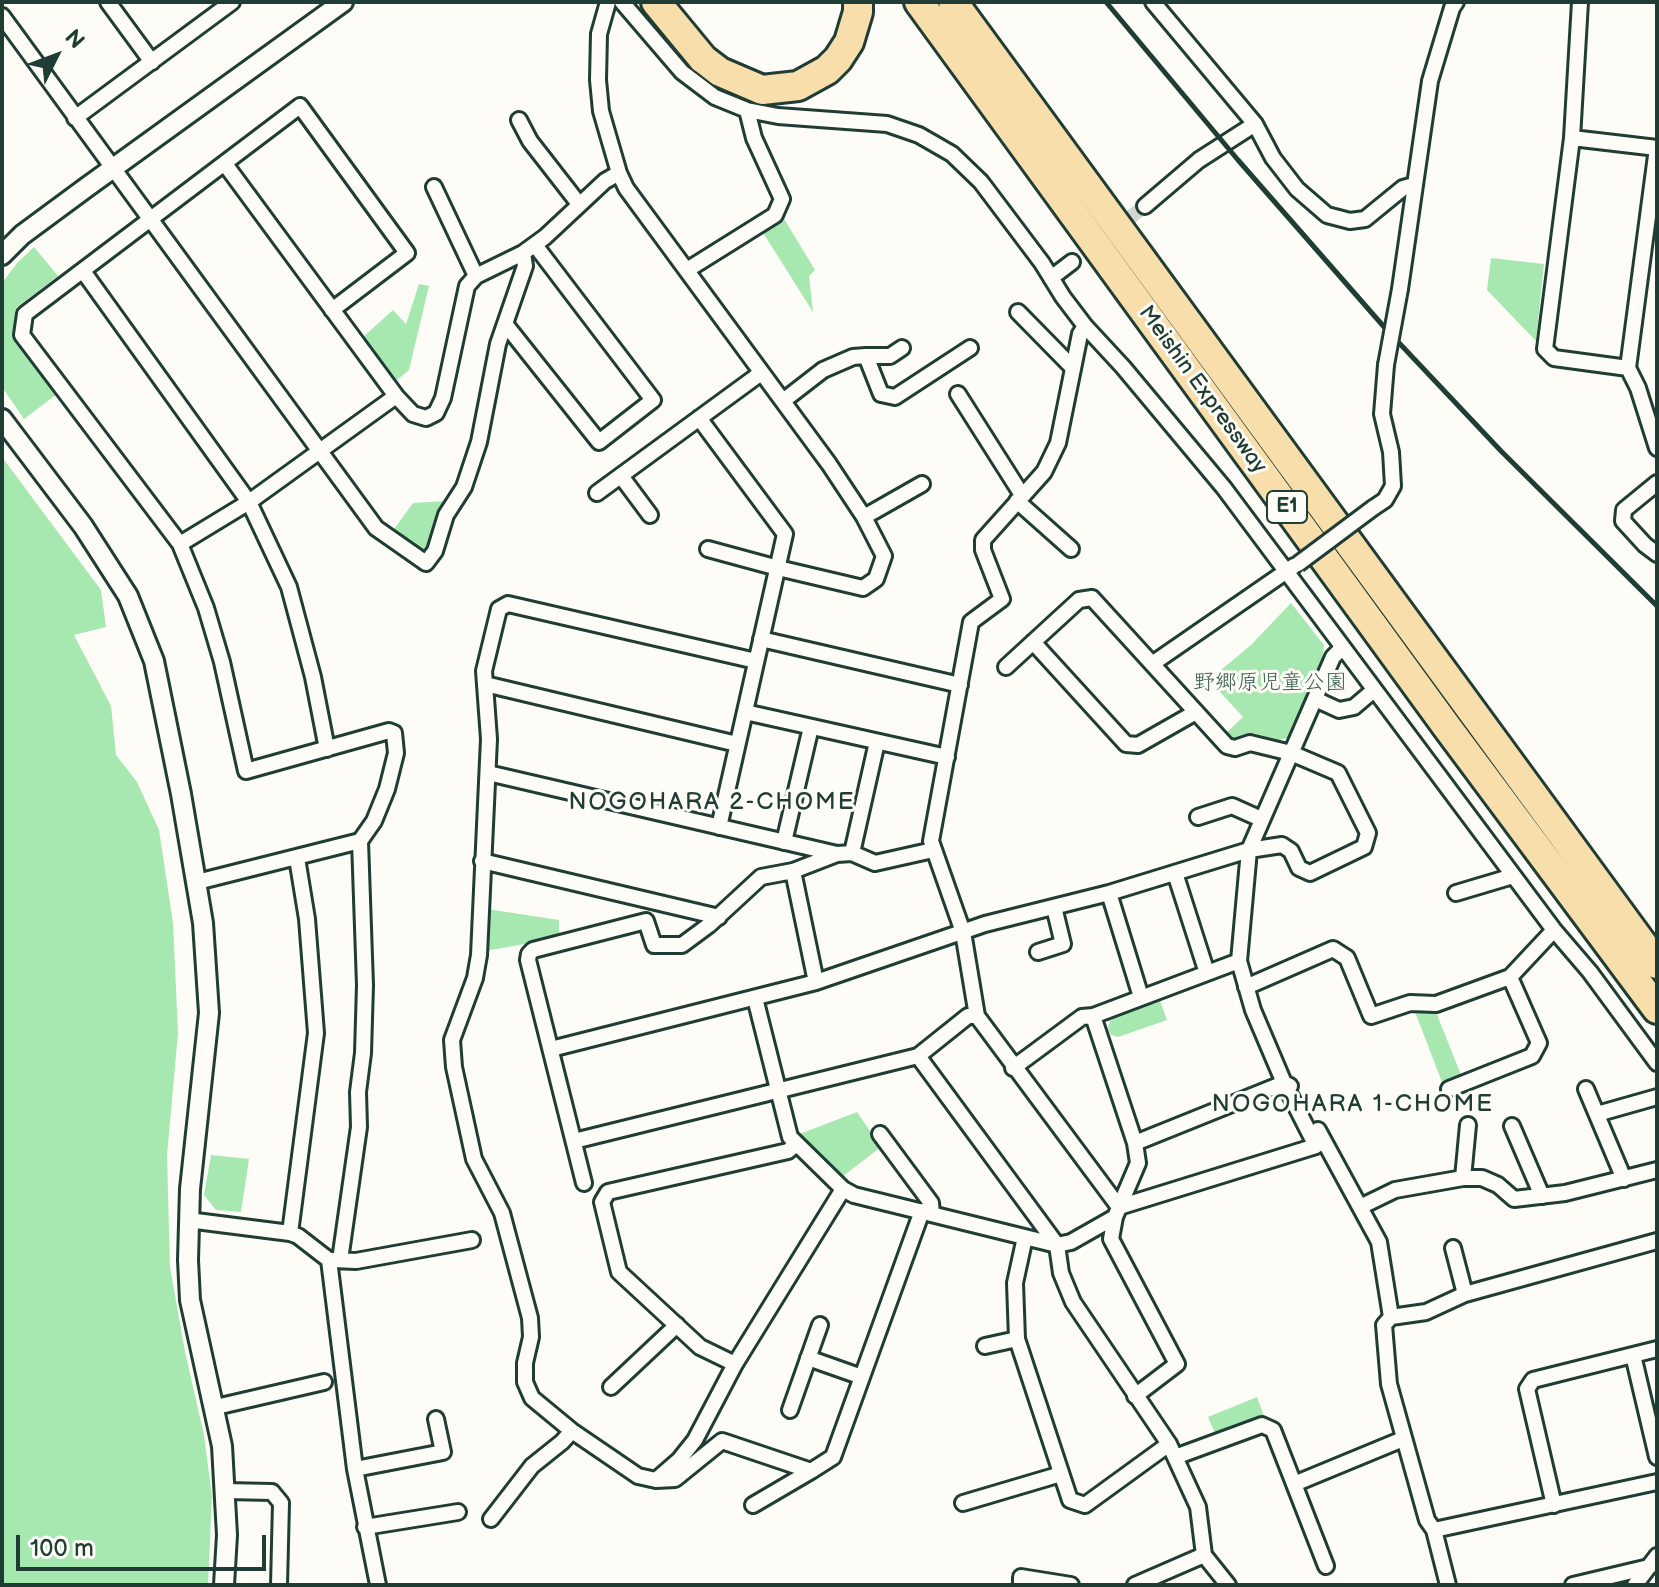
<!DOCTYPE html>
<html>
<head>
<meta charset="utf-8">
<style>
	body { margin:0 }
	#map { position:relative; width:1659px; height:1587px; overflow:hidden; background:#fdfcf7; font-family:"Balsamiq Sans",sans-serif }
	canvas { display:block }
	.frame { position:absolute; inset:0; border:4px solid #1f3d34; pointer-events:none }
	.north { position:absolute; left:16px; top:16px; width:80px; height:80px; -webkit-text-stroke:6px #fdfcf7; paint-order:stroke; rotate:48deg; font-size:22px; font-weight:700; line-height:32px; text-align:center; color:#1f3d34 }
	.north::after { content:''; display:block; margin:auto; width:28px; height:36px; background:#1f3d34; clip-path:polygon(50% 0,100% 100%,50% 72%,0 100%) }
	.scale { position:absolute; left:16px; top:1535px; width:250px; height:36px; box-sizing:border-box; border:4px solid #1f3d34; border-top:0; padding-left:10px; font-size:24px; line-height:28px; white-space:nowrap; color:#1f3d34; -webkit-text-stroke:6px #fdfcf7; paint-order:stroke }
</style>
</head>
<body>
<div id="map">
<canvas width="1659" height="1587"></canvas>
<div class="frame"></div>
<div class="north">N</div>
<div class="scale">100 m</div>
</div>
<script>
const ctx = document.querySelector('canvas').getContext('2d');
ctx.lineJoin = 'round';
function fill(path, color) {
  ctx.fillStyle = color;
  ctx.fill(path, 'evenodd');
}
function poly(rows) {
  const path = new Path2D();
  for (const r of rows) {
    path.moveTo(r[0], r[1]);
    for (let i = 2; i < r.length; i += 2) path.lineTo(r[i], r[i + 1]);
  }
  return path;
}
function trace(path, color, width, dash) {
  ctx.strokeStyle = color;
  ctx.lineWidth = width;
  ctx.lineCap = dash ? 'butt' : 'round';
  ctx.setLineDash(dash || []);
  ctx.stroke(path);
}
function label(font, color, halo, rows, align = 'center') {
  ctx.font = font + ' "Balsamiq Sans","Klee One",sans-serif';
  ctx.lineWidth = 6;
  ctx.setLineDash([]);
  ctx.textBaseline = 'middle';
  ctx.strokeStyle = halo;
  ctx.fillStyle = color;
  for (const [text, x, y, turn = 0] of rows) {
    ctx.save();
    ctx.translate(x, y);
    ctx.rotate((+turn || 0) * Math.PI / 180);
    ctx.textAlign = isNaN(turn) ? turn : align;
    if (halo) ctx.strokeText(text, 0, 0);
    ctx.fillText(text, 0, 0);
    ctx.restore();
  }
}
const green = poly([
	[783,217,815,270,809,276,813,312,762,231],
	[34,247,58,276,17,307,12,335,57,394,24,419,2,387,2,283,18,262],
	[1491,258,1544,264,1536,341,1487,290],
	[419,284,429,286,409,370,396,381,363,337,393,310,406,324],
	[2,457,101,590,106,627,74,635,111,706,116,755,137,782,159,830,173,923,178,1033,167,1155,170,1267,185,1352,204,1435,212,1497,208,1585,2,1585],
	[445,501,437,516,425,555,392,532,413,503],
	[1291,603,1324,645,1322,663,1294,733,1288,738,1278,740,1254,733,1238,738,1230,737,1225,734,1243,717,1209,680,1251,645],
	[487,909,559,920,559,938,485,951],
	[1160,1001,1167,1020,1118,1037,1111,1035,1108,1028,1110,1021,1119,1015],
	[1415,1012,1436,1012,1461,1075,1442,1082],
	[857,1112,881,1147,843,1176,797,1135],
	[211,1155,249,1159,241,1212,216,1210,204,1195],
	[1257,1397,1264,1416,1216,1436,1208,1417]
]);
const minorTunnel = poly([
	[1114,230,1145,206]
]);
const minor = poly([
	[108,2,152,62],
	[608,2,599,34,598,80,601,111,619,173,626,188,829,464,864,517,884,556,876,579,863,588,778,568,708,549],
	[622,2,682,72,715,97,747,110,778,116,887,124,919,135,952,154,981,182,1042,263,1063,297,1085,326,1123,367,1224,488,1554,930,1590,972,1657,1063],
	[1153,2,1255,124,1273,158,1297,189,1327,215,1350,221,1365,219,1403,188,1414,185],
	[1580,2,1572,138,1545,349,1554,358,1628,368],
	[2,16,376,528,426,563,435,551,446,515,464,487,479,442,498,344,525,266,523,253,545,237,605,181,619,173],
	[75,118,232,2],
	[519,120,530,141,579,204],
	[1572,138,1657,148],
	[1657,148,1628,368,1638,388,1657,448],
	[225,164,396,396,413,414,426,418,436,413,443,398,467,286,476,276,523,253],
	[434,187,476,276],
	[1145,206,1199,160,1255,124],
	[687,270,775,215,782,199,754,138,747,110],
	[83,271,249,502,289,587,313,677,327,749],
	[1051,278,1072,262],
	[1400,289,1430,81,1452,8,1456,2],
	[332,310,407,253,300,106,25,314,22,335,180,544,206,608,222,662,246,771,389,731,394,733,396,753,387,789,374,821,360,841],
	[1018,312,1073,368],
	[506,325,599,442,653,400,535,245],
	[1085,326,1080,334,1058,443,1044,472,983,540,983,550,1002,599,971,622,931,841,963,932,977,1016,1119,1207,1316,1146,1284,1083,1135,1143],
	[866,356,890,356,902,348],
	[958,394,1022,495],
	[783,401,823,370,853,357,866,356,881,394,895,397,970,348],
	[699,418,785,534,719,827],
	[621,476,650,515],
	[1657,483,1624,510,1623,521,1645,545,1657,554],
	[597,493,761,373],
	[1017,501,1071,549],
	[1373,508,1385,500,1393,486,1391,452,1382,414,1386,365],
	[864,517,922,484],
	[180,544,249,502,396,396],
	[761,639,960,685],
	[1033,642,1126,744,1138,745,1196,712],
	[756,661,508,604,499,609,484,671,489,739,479,955,475,978,452,1040,454,1067,474,1159,502,1213,530,1318,531,1337,525,1363,525,1382,532,1398,572,1431,638,1476,656,1480,679,1460,695,1440,735,1364,843,1189],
	[1152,664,1294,566],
	[485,684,737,744],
	[1315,699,1339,710,1354,707,1374,690],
	[745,712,947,757],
	[488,773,837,854,852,853,875,863,933,850],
	[1198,817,1232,806,1261,819],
	[784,842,811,727],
	[852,853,877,742],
	[482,861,719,917],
	[793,871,816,982],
	[1175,873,1207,973],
	[197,882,360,841,365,985,363,1053,358,1092,359,1127,340,1260],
	[1109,893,1141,997],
	[1456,893,1513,876],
	[1038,952,1063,944,1054,907],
	[1246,987,1333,949,1347,958,1371,1016,1410,1003,1436,1004,1510,977,1554,930],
	[755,998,790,1137,843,1189,854,1195,1057,1245,1071,1242,1115,1217,1138,1163,1135,1143,1093,1016],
	[551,1049,816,982,985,924,1109,893,1249,850,1282,845,1291,851,1299,868,1310,873,1364,847,1368,833,1338,773,1291,753,1250,743,1235,748,1227,746,1092,598,1079,600,1006,667],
	[918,1056,1057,1245,1061,1273,1073,1302,1169,1444,1198,1507,1204,1555,1228,1585],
	[1013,1068,1082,1017,1093,1016,1239,961],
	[1290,1086,1284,1083,1253,1010,1239,961,1249,850,1333,657,1342,648],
	[1449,1089,1532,1056,1539,1043,1510,977],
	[1586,1089,1624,1179],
	[1597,1114,1657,1097],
	[1512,1126,1542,1196],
	[1318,1130,1379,1242,1391,1317],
	[880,1134,931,1203,932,1214],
	[574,1141,918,1056,968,1016,977,1016],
	[1463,1178,1468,1125],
	[584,1183,528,960,529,954,533,950,646,921,654,945,682,945,709,925,761,877,793,871,837,854],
	[1360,1207,1395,1190,1463,1178,1482,1178,1498,1185,1514,1199,1565,1193,1657,1170],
	[1115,1217,1111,1239,1177,1364,1135,1396],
	[188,1220,290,1233,298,1236,329,1260,355,1469,378,1585],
	[290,1233,316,1033,307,919,297,858],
	[1025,1237,1015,1283,1017,1339,1070,1500,1085,1505,1169,1444],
	[1453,1248,1465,1294],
	[333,1260,356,1261,472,1240],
	[985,1346,1017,1339],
	[1633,1355,1657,1457],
	[808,1358,862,1377],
	[735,1364,700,1347,619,1272,602,1202,608,1192,788,1151,796,1144],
	[611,1387,677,1325],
	[216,1407,324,1382],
	[790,1410,820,1325],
	[1175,1457,1262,1425,1273,1430,1326,1566],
	[355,1469,443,1452,436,1419],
	[656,1480,675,1479,722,1441,811,1471,833,1457,922,1211],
	[1294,1484,1403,1439],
	[226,1491,272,1492,281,1503,279,1585],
	[963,1503,1061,1474],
	[753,1505,811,1471],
	[1554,1505,1527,1389,1533,1380,1657,1349],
	[491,1519,532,1466,562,1442,572,1431],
	[365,1527,458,1512],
	[1434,1530,1657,1482],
	[1021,1585,1021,1577,1071,1585],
	[1135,1585,1204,1555],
	[1448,1585,1434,1530,1427,1520,1389,1384,1384,1325,1391,1317,1426,1312,1465,1294,1657,1241],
	[1573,1585,1649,1567],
	[1635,1585,1657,1556]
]);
const tertiary = poly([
	[2,255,22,235,87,187,343,2],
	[2,419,83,526,128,596,154,661,181,794,203,923,209,1013,190,1189,188,1260,190,1300,222,1446,227,1535,224,1585]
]);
const motorway = poly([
	[656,2,703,59,720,72,762,90,798,86,827,70,838,59,849,42,858,12,858,2],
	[919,2,1447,727,1657,1009],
	[953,2,1657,964]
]);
const rail = poly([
	[1106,2,1238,160,1385,328,1501,451,1657,606]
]);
const minorBridge = poly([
	[1386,365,1400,289],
	[1298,564,1373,508]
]);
const shields = [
	[1287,507,40]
];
const shieldNames = [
	["E1",1287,507]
];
const streetNames = [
	["Meishin Expressway",1202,390,54]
];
const parkNames = [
	["野郷原児童公園",1270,683]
];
const neighbourhoodNames = [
	["NOGOHARA 2-CHOME",712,803],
	["NOGOHARA 1-CHOME",1353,1105]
];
fill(green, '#a7e8b1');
trace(minorTunnel, '#d1d6d0', 14, [14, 7]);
trace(minor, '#1f3d34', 20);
trace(tertiary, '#1f3d34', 24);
trace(motorway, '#1f3d34', 34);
trace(minor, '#fdfcf7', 14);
trace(tertiary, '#fdfcf7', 18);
trace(motorway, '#f8deab', 28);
trace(rail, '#1f3d34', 5);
trace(minorBridge, '#1f3d34', 20, []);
trace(minorBridge, '#fdfcf7', 14);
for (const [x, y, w] of shields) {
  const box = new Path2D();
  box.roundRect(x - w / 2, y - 16, w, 32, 6);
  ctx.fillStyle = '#fdfcf7';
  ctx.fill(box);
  trace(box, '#1f3d34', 2);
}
label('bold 20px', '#1f3d34', null, shieldNames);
label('22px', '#1f3d34', '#fdfcf7', streetNames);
label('22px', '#3a5f4d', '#fdfcf7', parkNames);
ctx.letterSpacing = '2px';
label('24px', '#1f3d34', '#fdfcf7', neighbourhoodNames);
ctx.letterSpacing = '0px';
</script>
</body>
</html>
